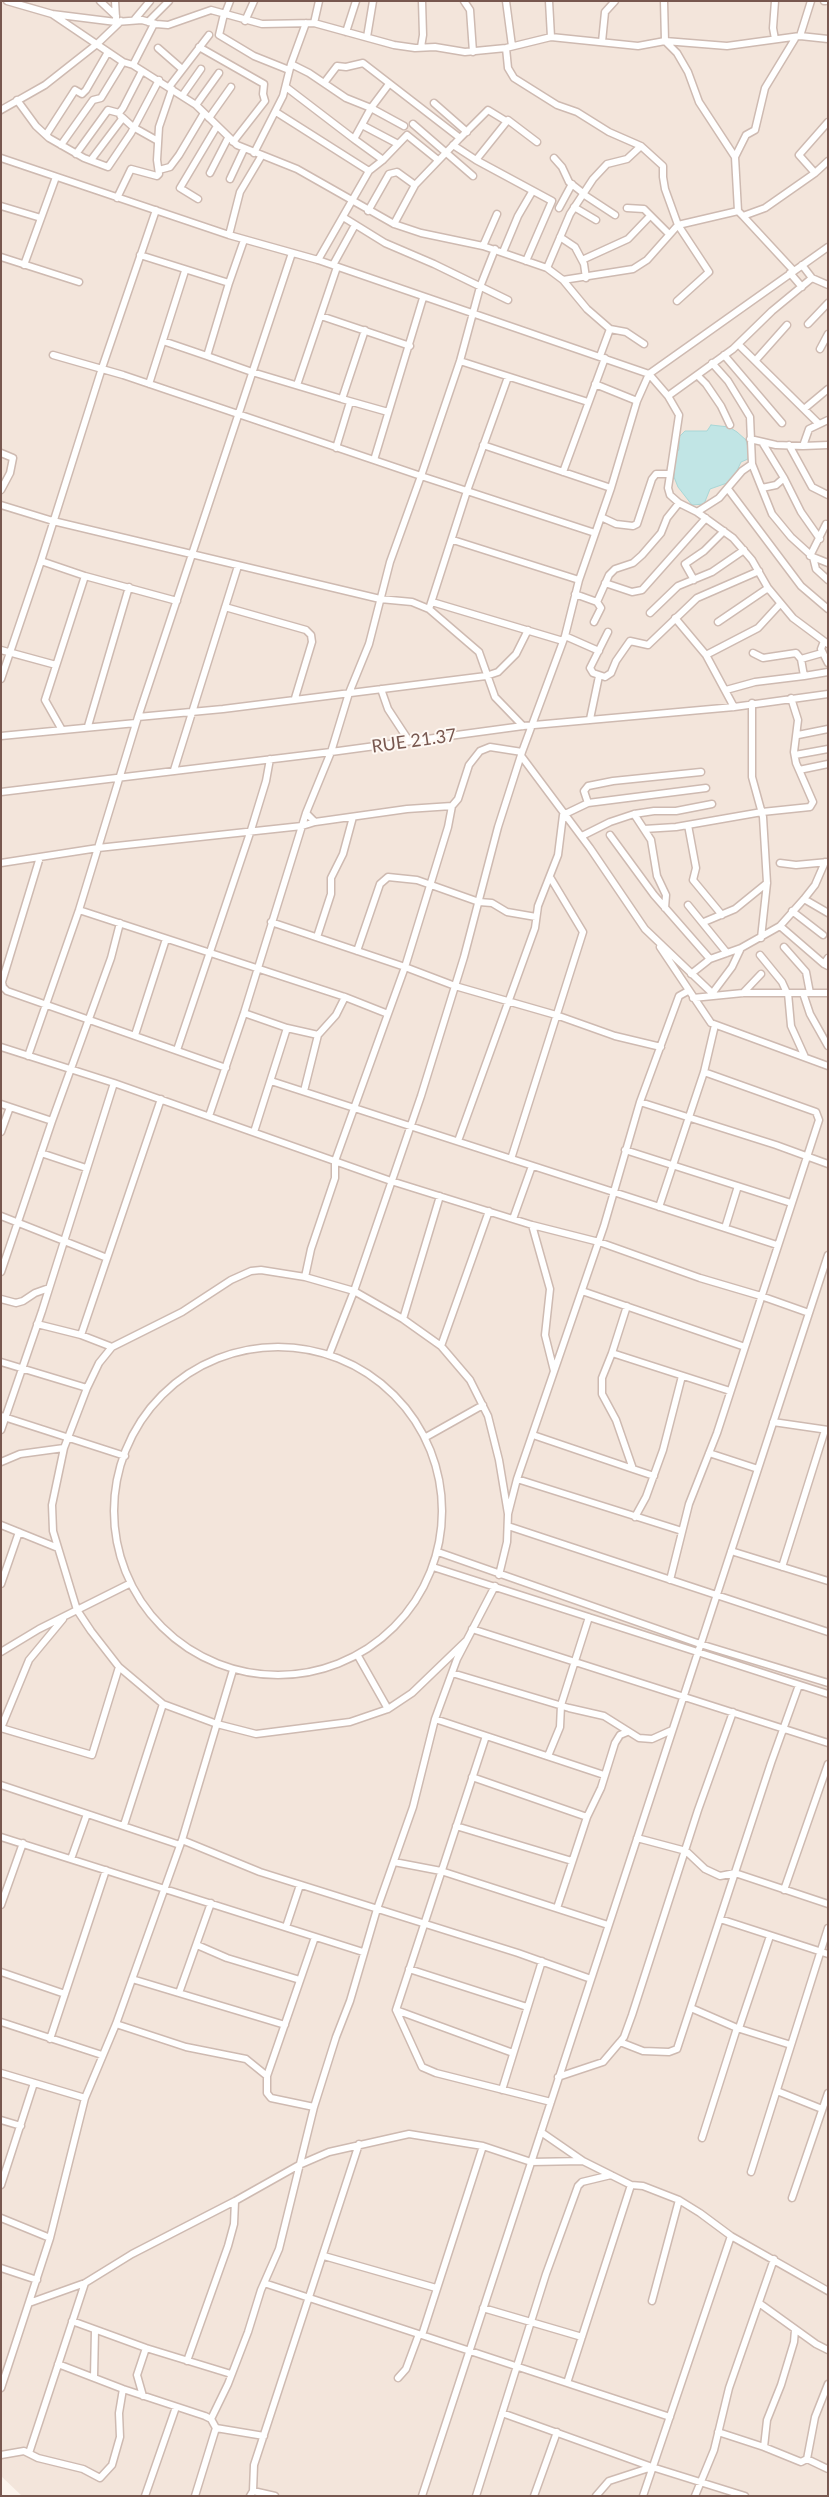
<!DOCTYPE html>
<html>
<head>
<meta charset="utf-8">
<style>
	body { margin:0 }
	#map { position:relative; width:829px; height:2497px; overflow:hidden; background:#fcf4ed; font-family:Lato,sans-serif }
	canvas { display:block }
	.frame { position:absolute; inset:0; border:2px solid #77574f; pointer-events:none }
</style>
</head>
<body>
<div id="map">
<canvas width="829" height="2497"></canvas>
<div class="frame"></div>
</div>
<script>
const ctx = document.querySelector('canvas').getContext('2d');
ctx.lineJoin = 'round';
function fill(path, color) {
  ctx.fillStyle = color;
  ctx.fill(path, 'evenodd');
}
function poly(rows) {
  const path = new Path2D();
  for (const r of rows) {
    if (r.length === 3) {
      path.moveTo(r[0] + r[2], r[1]);
      path.arc(r[0], r[1], r[2], 0, 2 * Math.PI);
      continue;
    }
    path.moveTo(r[0], r[1]);
    for (let i = 2; i < r.length; i += 2) path.lineTo(r[i], r[i + 1]);
  }
  return path;
}
function trace(path, color, width, dash) {
  ctx.strokeStyle = color;
  ctx.lineWidth = width;
  ctx.lineCap = dash ? 'butt' : 'round';
  ctx.setLineDash(dash || []);
  ctx.stroke(path);
}
function label(font, color, halo, rows, align = 'center') {
  ctx.font = font + ' Lato,sans-serif';
  ctx.lineWidth = 4;
  ctx.setLineDash([]);
  ctx.textBaseline = 'middle';
  ctx.strokeStyle = halo;
  ctx.fillStyle = color;
  for (const [text, x, y, turn = 0] of rows) {
    ctx.save();
    ctx.translate(x, y);
    ctx.rotate((+turn || 0) * Math.PI / 180);
    ctx.textAlign = isNaN(turn) ? turn : align;
    if (halo) ctx.strokeText(text, 0, 0);
    ctx.fillText(text, 0, 0);
    ctx.restore();
  }
}
const residential = poly([
	[1,1,828,1,828,2496,22,2496,1,2476]
]);
const water = poly([
	[711,425,729,427,737,432,746,440,750,455,748,459,741,462,734,477,730,479,727,483,710,489,704,504,692,505,678,487,674,477,675,456,679,449,679,437,685,431,707,431,711,425]
]);
const street = poly([
	[7,1,52,14,123,62,133,65,196,105,237,145,297,169,394,224,421,233,483,246,547,268,563,280,587,309,610,329,600,356],
	[100,1,116,16],
	[115,1,116,18],
	[464,1,470,10,473,52],
	[506,1,512,46],
	[549,1,551,37],
	[664,1,665,41,677,53,688,72,699,102,735,157],
	[775,1,773,28,775,39],
	[824,1,826,1],
	[52,14,116,22,142,20,156,24,168,25,211,10,262,24,314,23,394,45,415,48,435,47,465,52,506,48,551,37,638,46,665,41,727,46,800,36,828,39],
	[224,14,219,35,254,56,289,70],
	[225,14,230,1],
	[135,19,150,1],
	[245,21,254,1],
	[148,22,169,1],
	[314,23,319,1],
	[346,32,356,1],
	[800,36,811,1],
	[367,37,373,1],
	[602,42,605,12,615,1],
	[199,47,264,84,263,94,265,101,233,142],
	[421,47,423,35,422,1],
	[158,48,182,69],
	[506,48,508,68,514,78,557,105,577,112,609,132,641,146,663,166,663,177,665,189,678,225,709,272,677,301],
	[291,64,309,73,346,98,371,108,389,84],
	[133,65,154,24],
	[324,83,337,66,346,67,363,63,460,138,415,185,394,224],
	[169,87,209,35],
	[286,87,354,139,371,108,404,126],
	[182,96,201,69],
	[17,100,36,126,49,138,84,158,108,167,131,133,159,80],
	[434,103,467,132],
	[196,105,219,73],
	[1,110,45,85,97,44,121,21],
	[276,112,369,171,318,260],
	[122,117,133,127,158,141],
	[209,118,231,87],
	[413,124,473,176],
	[362,125,398,144],
	[46,135,75,90,82,94,86,90,108,52],
	[460,138,488,110,506,121],
	[354,139,383,160],
	[61,145,93,100,101,98,123,62],
	[453,145,476,160,552,201,526,261],
	[254,153,283,96,291,64,306,23],
	[76,154,108,110,119,113,123,108,142,71],
	[1,158,229,235,318,260,649,374,668,396,679,415,668,488,670,495,679,503],
	[554,158,562,167,569,182,583,193],
	[91,160,122,119,119,113],
	[476,160,508,120,537,142],
	[159,170,170,167,179,155,204,113],
	[369,171,383,160,407,135,438,160],
	[210,173,228,138],
	[815,173,799,155,828,122],
	[230,179,244,149],
	[583,194,615,215],
	[117,198,131,169,157,176,159,174,157,160,159,127,172,89],
	[198,199,180,188,217,126],
	[1,206,41,218],
	[574,207,596,220],
	[559,208,572,184],
	[627,208,644,209,668,233],
	[368,211,389,174,397,172,415,185],
	[738,211,735,157,746,135,755,130,765,88,796,37],
	[743,216,793,270],
	[343,217,385,243,434,264,508,300],
	[229,235,240,192,262,155],
	[560,237,575,247,584,264,586,278],
	[483,246,497,214],
	[503,252,518,216,532,192],
	[140,255,229,283,244,240],
	[1,257,79,282],
	[582,260,628,239,650,216],
	[24,265,56,177],
	[333,265,355,225],
	[802,265,812,278,828,285],
	[547,268,570,214,593,179,607,164,627,159,641,146],
	[790,273,802,287],
	[563,280,633,269,647,260,678,225,738,211,743,216,765,208,815,173,828,161],
	[229,283,207,356,252,372,342,399],
	[321,316,410,346],
	[808,324,828,303],
	[610,329,626,332,644,344],
	[365,330,342,399,388,412],
	[163,341,207,356],
	[738,344,819,424],
	[820,349,828,334],
	[53,355,123,375,421,476,390,562,369,644,349,693,331,752,306,813,244,1013,209,1116],
	[724,355,782,423],
	[460,361,588,402],
	[755,361,787,325],
	[712,363,728,381,750,417,752,464,772,514,791,537,813,557,816,569,828,580],
	[697,375,706,384,721,406,730,425],
	[508,377,467,491,595,533],
	[149,384,185,271],
	[595,384,637,401],
	[297,385,337,267],
	[668,396,733,349,772,311,812,278],
	[804,409,828,389],
	[750,439,776,445,803,446,809,429,828,420],
	[762,442,784,478,776,485,762,488],
	[483,445,611,488],
	[789,445,812,487,828,495],
	[803,446,828,445],
	[336,448,350,402],
	[1,453,13,458,10,473,1,490],
	[374,460,423,298],
	[563,472,605,358],
	[784,478,801,512,820,539],
	[728,489,801,586,828,609],
	[1,505,53,521,380,599,412,602,429,609,479,652,495,697,523,726],
	[697,512,733,538,752,560,768,588,793,618,828,644],
	[601,517,616,524,633,526,637,524,652,479,656,474,669,474],
	[453,540,579,580],
	[810,556,826,524],
	[813,557,828,563],
	[41,561,85,576,177,601],
	[694,580,685,564,704,551,724,531],
	[605,583,632,592,642,590,706,518],
	[575,594,597,602],
	[432,602,563,641],
	[225,607,306,630,311,635,312,642,295,698],
	[429,609,467,491,421,476,460,361,480,287,495,249],
	[650,613,678,586,712,572,744,550],
	[675,618,706,655,734,707],
	[594,622,601,608,597,602,609,575,615,569,633,563,642,555,661,533,667,518,679,503,697,512,719,498,742,471,752,464],
	[718,622,768,588],
	[608,632,590,668,593,673,605,677,611,673,616,661,630,641,648,645,697,598,759,571],
	[565,636,599,651],
	[824,641,821,649,828,663],
	[1,650,56,665],
	[753,653,763,658,796,653,801,659,822,653],
	[706,655,758,628,780,604],
	[801,659,804,676,828,672],
	[1,679,41,561,102,368,156,210],
	[381,689,388,709,409,741],
	[726,690,755,682,804,676],
	[752,703,752,777,763,817,767,883,761,938],
	[138,717,223,709,486,676,498,672,516,654,528,630],
	[590,719,599,676],
	[88,726,129,587],
	[62,730,45,700,85,576],
	[798,735,828,729],
	[1,736,136,723],
	[795,755,828,749],
	[522,757,590,848,645,929,712,993],
	[174,770,238,566],
	[799,770,828,764],
	[1,792,331,752,523,726,734,707,828,694],
	[588,803,584,791,588,786,613,781,701,772],
	[306,813,315,822,407,809,452,806,458,799,469,765,480,751,490,747,522,752],
	[634,814,651,840,657,876,666,895,665,908],
	[688,825,696,868,693,880,722,915],
	[644,829,676,827,762,812,810,807,813,802,796,763,794,752,798,720,791,698],
	[610,835,654,895,710,959],
	[582,836,610,822,634,814,654,811,676,811,712,804],
	[40,857,2,982,3,987,7,991,226,1068],
	[1,863,98,848,302,826,315,822],
	[780,863,796,865,828,862],
	[804,899,828,913],
	[688,905,727,953],
	[79,910,345,997,388,1014,405,967,455,986,556,1015,615,1036,661,1047],
	[792,911,823,935],
	[271,922,405,967,448,827,452,806],
	[704,922,735,909,767,883],
	[780,926,824,964],
	[317,937,331,894,331,878,343,854,353,817],
	[660,947,711,1023,828,1066],
	[784,947,806,972,810,993],
	[357,951,380,884,388,877,417,880,479,902,492,903,507,912,536,917],
	[760,955,782,982,787,993],
	[828,958,824,964,828,966],
	[691,974,710,959,741,948],
	[743,993,761,974],
	[788,993,791,1026,805,1057],
	[803,993,810,1014,828,1046],
	[711,995,732,967,741,948,780,926,804,899,815,885,825,862],
	[693,998,743,993,828,993],
	[244,1013,287,1028,318,1035],
	[135,1035,166,939],
	[1,1047,114,1083,391,1181,532,1225,599,1242,700,1278,761,1296,809,1313],
	[177,1050,251,830,266,781,270,759],
	[28,1056,79,910,138,717,292,253],
	[271,1081,777,1245],
	[304,1091,318,1035,336,1015,345,997],
	[640,1102,776,1145,828,1164],
	[1,1104,52,1121],
	[1,1132,10,1107],
	[254,1132,287,1028],
	[458,1141,535,928,538,906,558,855,563,815,588,803,706,788],
	[625,1150,791,1203],
	[41,1153,86,1168],
	[511,1159,583,932,550,877],
	[659,1207,704,1072,715,1025],
	[1,1216,107,1258],
	[513,1219,532,1166],
	[532,1225,550,1289,545,1335,554,1371],
	[725,1228,738,1186],
	[1,1272,52,1121,111,958,120,923],
	[305,1277,311,1249,335,1178,335,1161,388,1014],
	[582,1291,745,1347],
	[1,1299,16,1303,23,1301,35,1293,49,1288],
	[627,1306,612,1353,730,1391],
	[403,1319,440,1196],
	[37,1324,81,1335,112,1347],
	[81,1335,161,1099],
	[441,1346,489,1211],
	[278,1511,164],
	[612,1353,602,1378,602,1394,616,1420,633,1469,654,1476],
	[329,1355,354,1291,421,1096,464,957,498,827,522,752,565,636,579,580,611,488,637,401,649,374,828,247],
	[1,1362,87,1388],
	[1,1416,125,1456],
	[773,1422,828,1430],
	[1,1430,42,1311,114,1083],
	[533,1435,633,1469],
	[426,1437,483,1405],
	[709,1453,758,1469],
	[1,1462,20,1454,64,1448],
	[517,1479,682,1531],
	[635,1517,646,1497,663,1450,682,1376],
	[1,1525,58,1548],
	[508,1526,828,1632],
	[731,1551,828,1581],
	[438,1552,700,1644,828,1683],
	[433,1567,828,1694],
	[782,1567,825,1430],
	[499,1575,507,1542,508,1514,517,1479,604,1226,640,1102,679,996,688,991],
	[670,1580,689,1504,717,1433,819,1120,816,1112,704,1072],
	[1,1584,19,1532],
	[472,1629,828,1743],
	[466,1641,412,1693,388,1709,350,1722,256,1734,217,1724,163,1704,119,1667,91,1631,77,1610,53,1531,52,1505,64,1448,87,1388,99,1363,112,1347,182,1312,231,1280,251,1271,261,1270,305,1277,354,1291,403,1319,441,1346,470,1380,488,1416,499,1460,508,1514],
	[1,1652,39,1629,129,1584],
	[358,1656,388,1709],
	[452,1673,569,1708,604,1716,639,1738,652,1739,672,1730],
	[435,1719,604,1775],
	[1,1728,92,1755,119,1667],
	[1,1728,29,1660,63,1619],
	[486,1736,396,2010,422,2067,436,2073,551,2102],
	[548,1756,560,1727,561,1705,589,1617],
	[472,1777,587,1817],
	[1,1785,180,1845],
	[124,1825,163,1704],
	[456,1826,572,1861],
	[1,1837,363,1952],
	[637,1838,686,1851,705,1869,720,1876,735,1873,828,1904],
	[182,1840,260,1872,518,1953,591,1979],
	[71,1859,87,1814],
	[394,1862,441,1871,608,1925],
	[784,1890,828,1764],
	[1,1905,23,1843],
	[557,1908,587,1817,601,1788,615,1743,620,1735,627,1732],
	[720,1919,828,1954],
	[286,1927,300,1885],
	[197,1945,227,1958,300,1980],
	[409,1969,527,2007],
	[1,1972,65,1994],
	[132,1979,285,2025],
	[179,1993,211,1903],
	[691,2008,737,2028,791,2045],
	[396,2010,513,2053],
	[1,2022,102,2055],
	[116,2024,186,2047,246,2059,267,2076,267,2093,271,2098,314,2107],
	[739,2028,770,1936],
	[50,2039,106,1870],
	[620,2042,624,2037,632,2015,698,1810,733,1712],
	[1,2073,85,2098],
	[267,2076,315,1937],
	[558,2077,603,2062,620,2042,643,2051,669,2052,677,2049,771,1763,799,1685],
	[502,2090,542,1961],
	[777,2091,822,2109],
	[1,2120,21,2126],
	[541,2132,583,2161],
	[702,2138,737,2028],
	[751,2172,828,1928],
	[1,2185,34,2083],
	[792,2198,828,2093],
	[1,2218,50,2238],
	[324,2256,436,2288],
	[1,2268,37,2280],
	[264,2283,670,2417],
	[652,2301,679,2200],
	[29,2303,85,2283,132,2254,235,2201,299,2165,329,2152,409,2134,483,2146,531,2162,583,2161,631,2185,643,2186,679,2200,700,2213,731,2236,828,2291],
	[759,2303,816,2344,828,2350],
	[483,2308,582,2337],
	[72,2321,146,2348,231,2374],
	[795,2330,794,2342,781,2385,767,2420,764,2447,801,2462,807,2459,828,2469],
	[422,2335,483,2146],
	[187,2361,228,2246,234,2224,235,2201],
	[58,2364,123,2389,205,2416,211,2419,216,2428,264,2436],
	[94,2377,95,2330],
	[398,2378,406,2369,419,2334],
	[567,2383,631,2185],
	[1,2388,50,2238,85,2098,116,2024,182,1840,233,1670],
	[143,2396,137,2375,146,2348],
	[502,2413,652,2467,745,2496],
	[211,2419,228,2384,248,2332,261,2290,279,2249,314,2107,336,2037,350,2001,377,1909,413,1807,435,1719,457,1659,495,1586],
	[718,2432,764,2447],
	[29,2453,85,2283],
	[1,2455,24,2451,38,2458,83,2469,100,2478,112,2465,120,2437,119,2413,123,2389],
	[807,2459,815,2417,828,2384],
	[253,2491,275,2496],
	[145,2496,176,2407],
	[195,2496,216,2428],
	[250,2496,253,2491,254,2465,359,2144],
	[422,2496,828,1255],
	[476,2496,546,2274,578,2186,582,2182,611,2175],
	[534,2496,557,2432],
	[596,2496,609,2481,652,2467],
	[643,2496,731,2236],
	[695,2496,714,2450,729,2388,774,2259]
]);
const streetNames = [
	["RUE 21.37",414,741,-8]
];
fill(residential, '#f3e5db');
fill(water, '#c1e5e5');
trace(water, '#a8d7d7', 1);
trace(street, '#cebab1', 9);
trace(street, '#fff', 6);
label('18px', '#77574f', '#fef8f3', streetNames);
</script>
</body>
</html>
